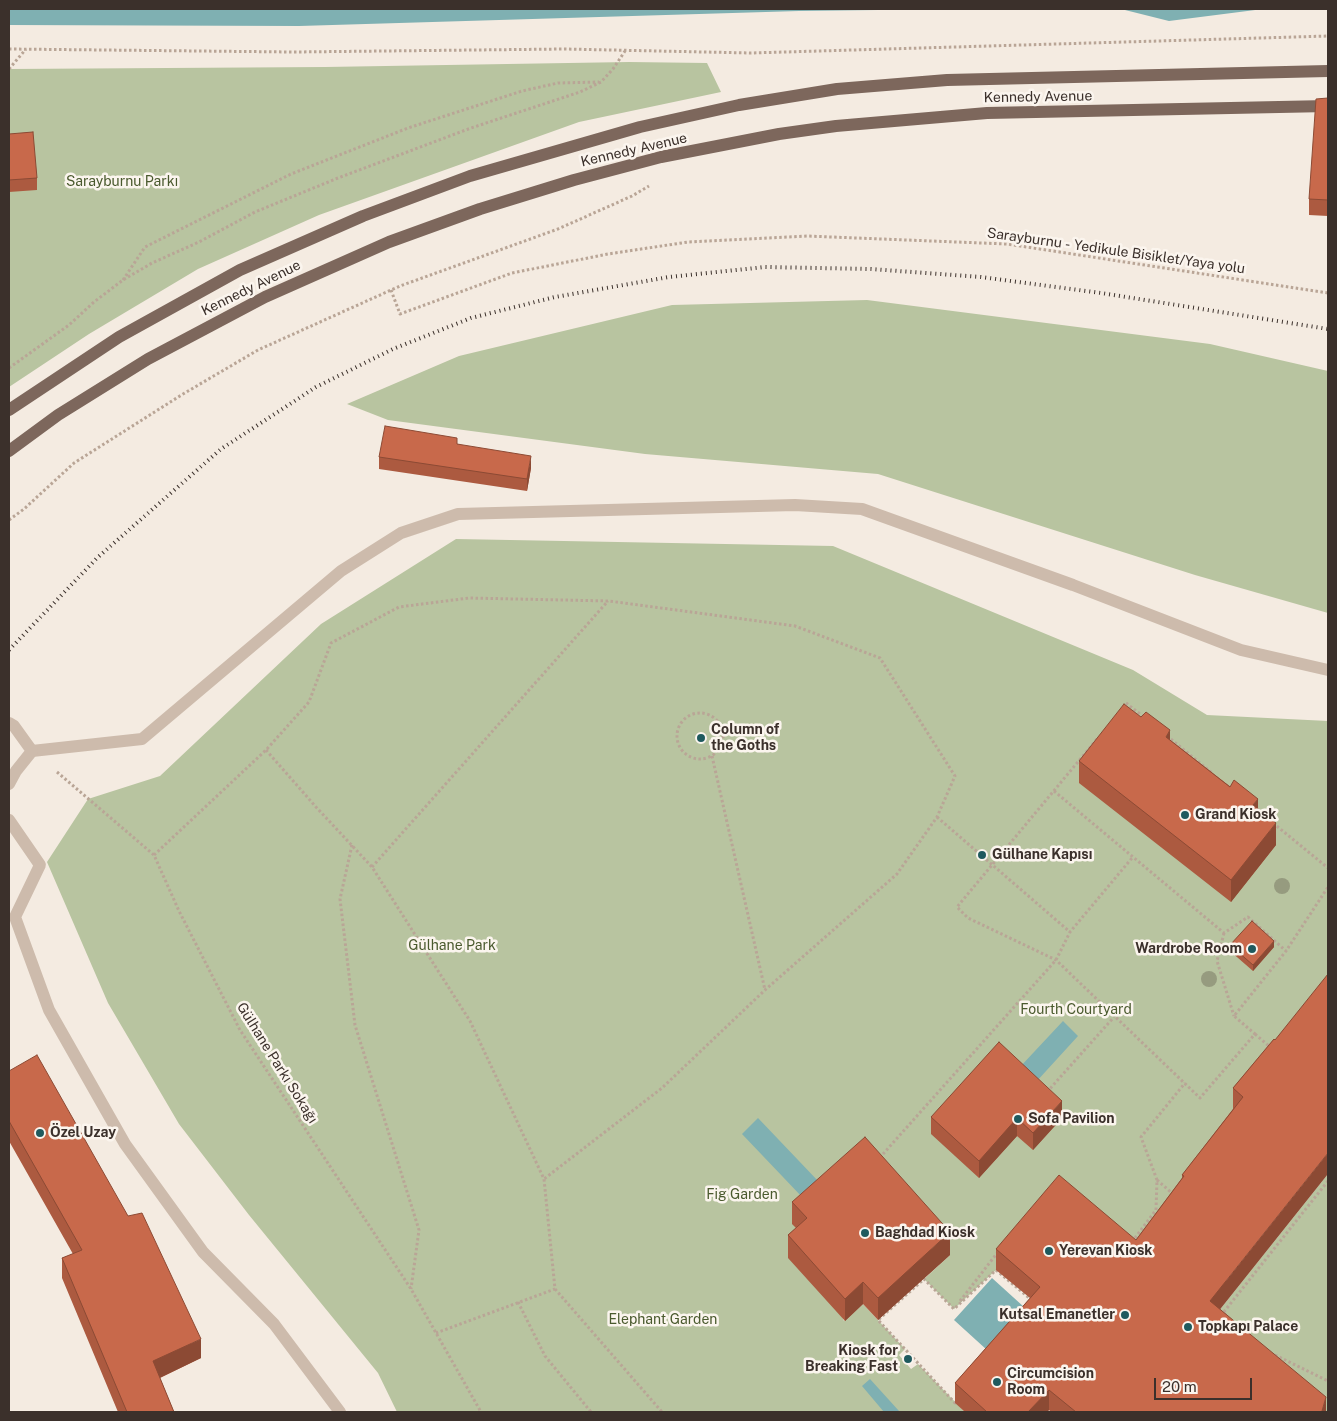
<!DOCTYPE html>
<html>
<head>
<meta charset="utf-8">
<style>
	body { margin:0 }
	#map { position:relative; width:1337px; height:1421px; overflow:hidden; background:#f4ebe1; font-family:"Public Sans",sans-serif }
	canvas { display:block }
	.frame { position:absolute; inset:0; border:10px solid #3b302b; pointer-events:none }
	.scale { position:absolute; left:1154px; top:1378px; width:98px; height:22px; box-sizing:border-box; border:2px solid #3b302b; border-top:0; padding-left:6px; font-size:15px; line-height:18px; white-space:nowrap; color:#3b302b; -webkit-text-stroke:4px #fbf5ee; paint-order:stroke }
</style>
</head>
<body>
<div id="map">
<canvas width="1337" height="1421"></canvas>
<div class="frame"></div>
<div class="scale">20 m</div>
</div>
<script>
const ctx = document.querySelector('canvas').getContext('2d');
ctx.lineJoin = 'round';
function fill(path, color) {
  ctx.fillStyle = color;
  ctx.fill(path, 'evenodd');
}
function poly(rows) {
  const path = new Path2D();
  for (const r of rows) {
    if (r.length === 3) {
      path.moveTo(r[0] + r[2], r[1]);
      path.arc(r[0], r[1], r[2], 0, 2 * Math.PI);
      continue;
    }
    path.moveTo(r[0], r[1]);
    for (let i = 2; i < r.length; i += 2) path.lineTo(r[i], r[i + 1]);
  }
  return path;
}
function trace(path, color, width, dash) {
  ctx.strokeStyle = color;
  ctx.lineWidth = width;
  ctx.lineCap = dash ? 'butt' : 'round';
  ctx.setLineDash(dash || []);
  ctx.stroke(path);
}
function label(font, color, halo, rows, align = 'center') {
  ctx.font = font + ' "Public Sans",sans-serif';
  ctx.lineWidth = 5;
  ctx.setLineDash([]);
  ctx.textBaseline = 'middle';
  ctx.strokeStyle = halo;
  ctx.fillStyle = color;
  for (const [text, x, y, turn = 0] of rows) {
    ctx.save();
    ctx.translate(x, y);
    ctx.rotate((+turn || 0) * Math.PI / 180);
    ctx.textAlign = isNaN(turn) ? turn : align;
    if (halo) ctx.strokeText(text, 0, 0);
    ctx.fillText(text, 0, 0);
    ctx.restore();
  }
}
const green = poly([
	[629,62,707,63,721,92,579,122,319,215,198,269,89,334,9,387,9,69,325,67],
	[867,300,1210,344,1328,371,1328,613,1195,575,878,474,645,454,388,420,347,404,459,356,672,305],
	[456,539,833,546,1133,670,1207,715,1328,721,1328,995,1243,1118,1136,1261,996,1270,954,1309,924,1279,950,1255,807,1241,844,1321,863,1304,905,1349,899,1355,911,1369,918,1364,965,1412,397,1412,378,1373,249,1215,179,1124,108,1003,47,862,88,799,160,776,321,624],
	[1328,1174,1328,1412,1319,1412,1210,1322]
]);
const water = poly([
	[9,9,957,9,799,11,299,26,9,25],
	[1121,9,1263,9,1169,21],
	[1063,1021,1078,1036,1036,1082,1020,1067],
	[758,1118,819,1182,803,1198,742,1134],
	[992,1278,1024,1307,987,1350,954,1320],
	[870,1379,899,1411,898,1412,884,1412,862,1386]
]);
const path = poly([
	[9,49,293,52,564,49,751,53,1328,36],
	[9,69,26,49],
	[123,280,145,247,291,174,408,128,522,91,558,83,599,82],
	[391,290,400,314,512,273,608,254,688,242,807,236,1007,244,1328,293],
	[9,368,69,325,94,302,123,280,152,263,199,242,255,212,338,178,471,128,580,92,601,82,613,69,625,51],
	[9,520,24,509,74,463,183,394,258,350,400,286,558,229,632,196,649,186],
	[1123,707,1126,703,1145,718],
	[700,736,23],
	[1167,736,1212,773],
	[1097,739,957,907,968,918,1056,960,1200,1098,1255,1034,1234,1016,1286,951,1328,887],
	[266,750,316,807,372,867,470,1021,544,1179,555,1289,436,1333],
	[712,756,765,990],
	[57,772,154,855,179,911,240,1030,411,1289,481,1412],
	[1054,791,1224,933,1248,917,1286,951],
	[937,817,1070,932],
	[1273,823,1328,868],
	[352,845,340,899,355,1025,419,1230,411,1289],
	[154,855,266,750,309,702,331,643,399,607,469,598,609,601,795,626,880,658,955,776,937,817,897,874,765,990,662,1088,544,1179],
	[372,867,608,601],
	[1224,933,1217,961,1234,1016],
	[1255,1034,1270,1047],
	[1047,1092,1114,1017],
	[883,1154,1056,960,1070,932,1132,858],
	[1157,1180,1173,1194],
	[1132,1242,1156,1210,1157,1180,1141,1137,1185,1083],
	[996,1270,1040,1307,955,1403,878,1320,924,1279,954,1309,996,1270],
	[555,1289,662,1412],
	[960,1301,998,1252],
	[518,1302,545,1356,591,1412],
	[1226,1315,1223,1313,1328,1181],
	[1275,1355,1328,1381]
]);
const service = poly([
	[32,751,142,739,341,571,401,533,458,514,795,505,862,509,1073,585,1241,650,1328,670],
	[9,820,40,865,15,917,49,1010,125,1144,203,1252,274,1324,340,1412]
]);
const minor = poly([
	[9,723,14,726,32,751,16,771,9,784]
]);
const primary = poly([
	[9,410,119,337,240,270,363,216,470,176,640,127,739,105,837,89,947,80,1328,71],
	[9,451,58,415,148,359,265,297,389,242,480,209,574,180,661,157,779,134,836,126,987,113,1328,106]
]);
const rail = poly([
	[9,650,97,558,221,449,316,387,393,349,471,318,555,297,669,277,765,267,871,269,981,277,1101,293,1328,329]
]);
const trees = [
	[1282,886],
	[1209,979]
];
const wall = poly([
	[1328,98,1328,216,1309,215,1309,199],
	[9,134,37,178,37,190,9,192],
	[457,444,531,468,527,491,379,469,379,457],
	[1170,740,1258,808,1276,845,1231,902,1079,783,1079,761],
	[1230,945,1274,947,1253,971,1230,951],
	[1274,1039,1220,1309,1326,1412,1051,1412,1049,1410,1047,1412,965,1412,955,1403,955,1383,1030,1298,996,1270,996,1249,1136,1240,1182,1178,1182,1175,1233,1109,1233,1088],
	[9,1071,201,1358,160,1378,174,1412,118,1412,62,1278,62,1258,73,1254,9,1141],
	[931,1117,1062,1118,1033,1150,1017,1136,979,1178,931,1134],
	[792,1202,950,1255,878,1320,863,1304,845,1321,788,1258,788,1235,796,1228,792,1224]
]);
const shadedWall = poly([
	[531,456,531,468,527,491,527,479],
	[1170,730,1170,753,1166,737],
	[1258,799,1258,821,1253,805],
	[1276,823,1276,845,1231,902,1231,880],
	[1274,941,1274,947,1253,971,1253,965],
	[1062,1101,1062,1118,1033,1150,1033,1133],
	[1017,1118,1017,1136,979,1178,979,1161],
	[1328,1153,1328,1174,1210,1322,1210,1301],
	[950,1232,950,1255,878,1320,878,1298],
	[863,1282,863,1304,845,1321,845,1299],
	[201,1339,201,1358,153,1381,153,1361],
	[1049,1390,1049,1410,1047,1412,1028,1412],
	[1326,1397,1326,1412,1322,1412,1322,1411]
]);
const building = poly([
	[1328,98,1328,200,1309,199,1316,99,1328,98],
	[33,132,37,178,9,180,9,134,33,132],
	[385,426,457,438,457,444,531,456,527,479,379,457,385,426],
	[1124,704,1141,717,1146,712,1170,730,1166,737,1230,787,1234,780,1258,799,1253,805,1276,823,1231,880,1079,761,1124,704],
	[1252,921,1274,941,1253,965,1230,945,1252,921],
	[1328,974,1328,1153,1210,1301,1326,1397,1322,1411,1324,1412,1076,1412,1049,1390,1028,1412,987,1412,955,1383,1040,1287,996,1249,1059,1175,1136,1240,1184,1176,1182,1175,1243,1097,1233,1088,1274,1039,1275,1040,1328,974],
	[999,1042,1062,1101,1033,1133,1017,1118,979,1161,931,1117,999,1042],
	[37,1055,128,1216,142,1213,201,1339,153,1361,174,1412,127,1412,62,1258,82,1250,9,1121,9,1071,37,1055],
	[865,1137,950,1232,878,1298,863,1282,845,1299,788,1235,807,1218,792,1202,865,1137]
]);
const markers = [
	[701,738,5,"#1f5a5e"],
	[1185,815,5,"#1f5a5e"],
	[982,855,5,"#1f5a5e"],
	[1252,949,5,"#1f5a5e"],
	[1018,1119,5,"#1f5a5e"],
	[40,1133,5,"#1f5a5e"],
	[865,1233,5,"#1f5a5e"],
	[1049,1251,5,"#1f5a5e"],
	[1125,1315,5,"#1f5a5e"],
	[1188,1327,5,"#1f5a5e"],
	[908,1359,5,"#1f5a5e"],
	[997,1382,5,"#1f5a5e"]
];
const streetNames = [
	["Kennedy Avenue",1038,97,-1],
	["Kennedy Avenue",634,150,-13],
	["Sarayburnu - Yedikule Bisiklet/Yaya yolu",1116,251,8],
	["Kennedy Avenue",251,288,-26],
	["Gülhane Parkı Sokağı",277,1063,58]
];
const parkNames = [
	["Sarayburnu Parkı",122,182],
	["Gülhane Park",452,946],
	["Fourth Courtyard",1076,1010],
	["Fig Garden",742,1195],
	["Elephant Garden",663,1320]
];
const poiNames = [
	["Column of",711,730],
	["the Goths",711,746],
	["Grand Kiosk",1195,815],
	["Gülhane Kapısı",992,855],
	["Wardrobe Room",1242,949,"right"],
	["Sofa Pavilion",1028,1119],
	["Özel Uzay",50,1133],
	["Baghdad Kiosk",875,1233],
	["Yerevan Kiosk",1059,1251],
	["Kutsal Emanetler",1115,1315,"right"],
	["Topkapı Palace",1198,1327],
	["Kiosk for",898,1351,"right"],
	["Breaking Fast",898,1367,"right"],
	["Circumcision",1007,1374],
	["Room",1007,1390]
];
fill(green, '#b8c4a0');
fill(water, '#7fb0b2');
trace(path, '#b9a596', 3, [2.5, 2.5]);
trace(service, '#cdbbac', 12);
trace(minor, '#cdbbac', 12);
trace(primary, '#7d675c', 12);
trace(rail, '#3b302b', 4, [1, 4]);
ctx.fillStyle = '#969b7f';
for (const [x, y] of trees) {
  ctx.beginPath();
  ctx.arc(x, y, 8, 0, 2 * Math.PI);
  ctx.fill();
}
fill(wall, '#ac5a40');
fill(shadedWall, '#8c4a34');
fill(building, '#c8694b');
trace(building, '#8c4a34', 1);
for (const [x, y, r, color] of markers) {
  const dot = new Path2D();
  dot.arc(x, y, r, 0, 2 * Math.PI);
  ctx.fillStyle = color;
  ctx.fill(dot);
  trace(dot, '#fbf5ee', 2);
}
label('14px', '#3b302b', '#fbf5ee', streetNames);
label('14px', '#4a5a2e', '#fbf5ee', parkNames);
label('bold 14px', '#3b302b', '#fbf5ee', poiNames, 'left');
</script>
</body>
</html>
